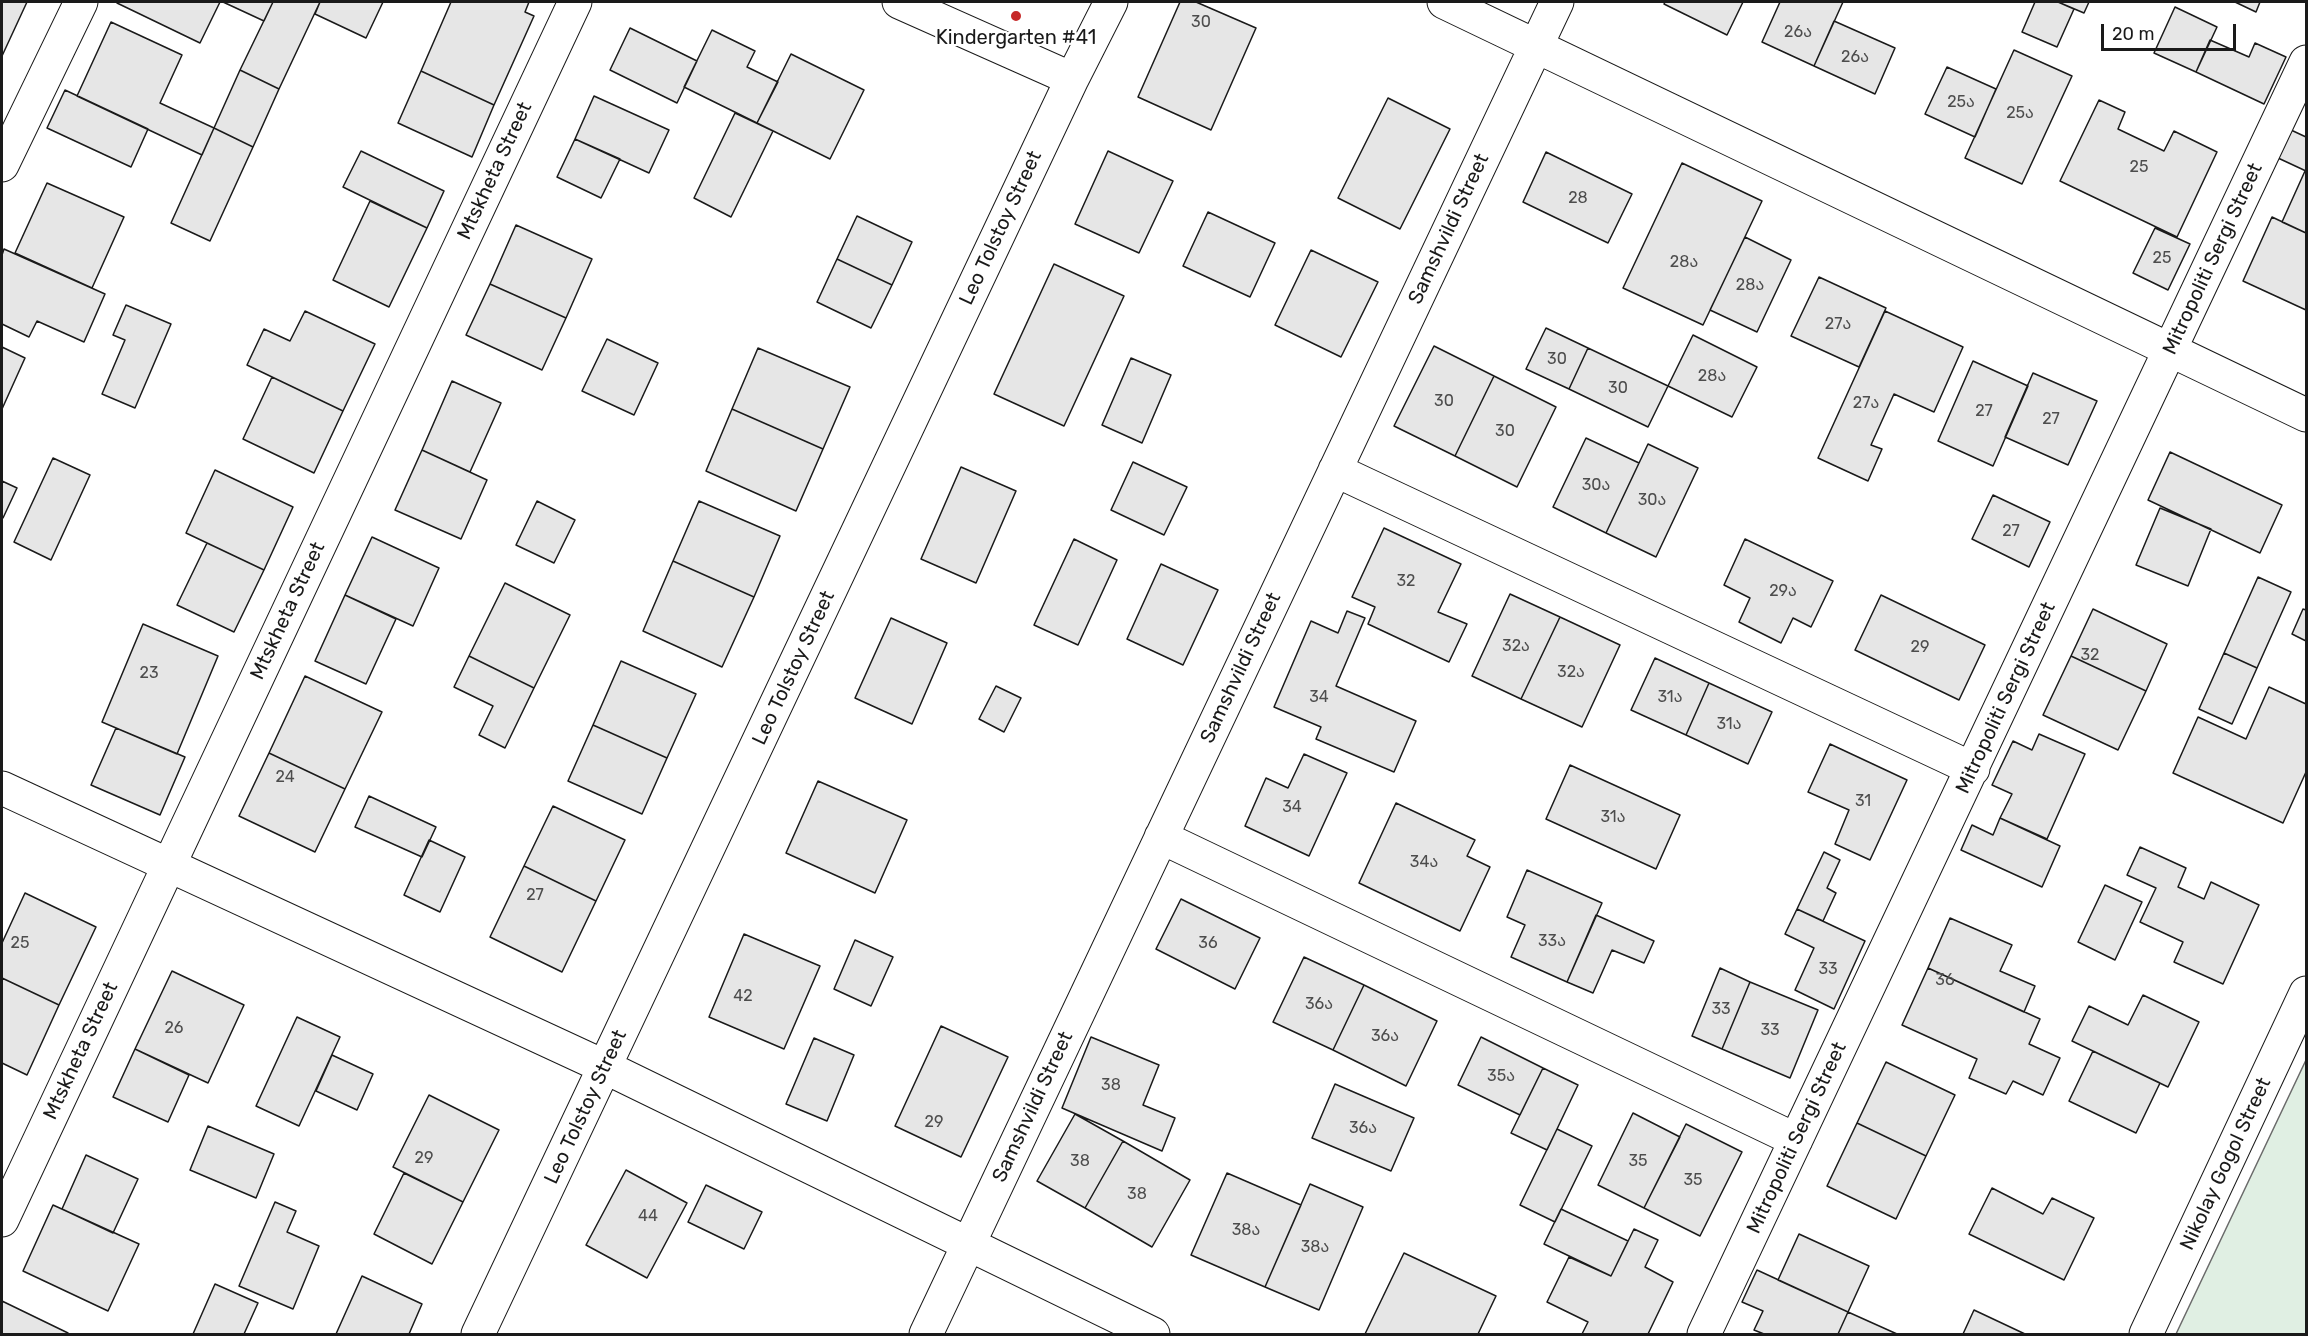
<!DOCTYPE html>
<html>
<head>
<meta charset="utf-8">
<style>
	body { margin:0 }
	#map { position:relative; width:2308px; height:1336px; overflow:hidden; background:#fff; font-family:Rubik,sans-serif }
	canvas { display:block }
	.frame { position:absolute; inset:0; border:3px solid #1a1a1a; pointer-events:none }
	.scale { position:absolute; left:2101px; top:24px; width:135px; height:27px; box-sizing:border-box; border:3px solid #1a1a1a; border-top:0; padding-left:8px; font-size:18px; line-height:21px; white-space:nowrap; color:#1a1a1a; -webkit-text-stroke:4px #fff; paint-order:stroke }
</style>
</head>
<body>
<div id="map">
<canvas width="2308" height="1336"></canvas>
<div class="frame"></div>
<div class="scale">20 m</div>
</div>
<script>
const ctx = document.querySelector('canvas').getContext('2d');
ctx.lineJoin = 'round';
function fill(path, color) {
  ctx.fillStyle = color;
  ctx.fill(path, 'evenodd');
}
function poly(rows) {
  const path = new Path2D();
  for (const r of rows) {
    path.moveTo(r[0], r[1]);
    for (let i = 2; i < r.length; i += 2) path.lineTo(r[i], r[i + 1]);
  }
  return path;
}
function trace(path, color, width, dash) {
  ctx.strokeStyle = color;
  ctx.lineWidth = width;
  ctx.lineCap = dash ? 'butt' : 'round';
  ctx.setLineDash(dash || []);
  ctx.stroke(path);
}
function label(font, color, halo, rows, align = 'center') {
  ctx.font = font + ' Rubik,"Noto Sans Georgian",sans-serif';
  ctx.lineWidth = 4.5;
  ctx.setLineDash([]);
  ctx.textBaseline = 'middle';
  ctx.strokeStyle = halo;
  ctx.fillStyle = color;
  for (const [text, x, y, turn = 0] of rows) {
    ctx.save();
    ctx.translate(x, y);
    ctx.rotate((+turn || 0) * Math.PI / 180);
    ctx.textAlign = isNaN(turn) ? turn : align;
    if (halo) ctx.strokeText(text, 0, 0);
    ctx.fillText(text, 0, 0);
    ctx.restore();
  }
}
const green = poly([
	[2306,1060,2306,1334,2176,1334,2306,1060]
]);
const building = poly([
	[2,2,27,2,2,56,2,2],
	[118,2,220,2,200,43,117,3,118,2],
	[223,2,273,2,264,21,223,2],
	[273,2,320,2,279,89,240,70,273,2],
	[320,2,383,2,366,38,315,14,320,2],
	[451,2,529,2,525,12,534,16,494,105,421,71,451,2],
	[1180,2,1196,2,1256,28,1211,130,1138,97,1180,2],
	[1665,2,1743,2,1727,35,1664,4,1665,2],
	[1780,2,1843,2,1814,66,1762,42,1780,2],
	[2035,2,2058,2,2074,9,2057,47,2022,32,2035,2],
	[2058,2,2089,2,2084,13,2058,2],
	[2235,2,2260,2,2256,12,2235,2],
	[2175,7,2217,27,2196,72,2154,53,2175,7],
	[1834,21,1895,48,1875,94,1814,66,1834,21],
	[111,22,182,55,160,103,214,128,202,155,77,96,111,22],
	[630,28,697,61,677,103,610,70,630,28],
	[712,30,755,51,747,67,778,82,757,123,684,87,712,30],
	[2210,40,2249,57,2255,43,2286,57,2264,104,2196,72,2210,40],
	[2014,50,2072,76,2022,184,1965,158,2014,50],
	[791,54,864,90,830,159,757,123,791,54],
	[1947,67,1996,89,1975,137,1925,114,1947,67],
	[240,70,279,89,253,147,214,128,240,70],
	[421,71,494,105,472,157,398,123,421,71],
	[65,90,148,129,131,167,47,128,65,90],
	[594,96,669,130,649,173,575,139,594,96],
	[1388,98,1450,129,1400,229,1338,198,1388,98],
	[2099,100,2125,112,2118,129,2164,151,2174,131,2217,152,2177,237,2060,181,2099,100],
	[735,113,773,131,731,217,694,198,735,113],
	[214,128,253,147,210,241,171,223,214,128],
	[2291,130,2306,137,2306,171,2278,158,2291,130],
	[575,139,620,159,601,198,557,177,575,139],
	[361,151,444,191,427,228,343,187,361,151],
	[1108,151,1173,181,1139,253,1075,224,1108,151],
	[1546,152,1632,194,1608,243,1523,202,1546,152],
	[1682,163,1762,201,1703,325,1623,288,1682,163],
	[2305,171,2306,171,2306,233,2282,222,2305,171],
	[47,183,124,217,92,288,15,253,47,183],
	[370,201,427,228,389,307,333,280,370,201],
	[1208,212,1275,243,1250,297,1183,266,1208,212],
	[857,216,912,242,892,285,837,259,857,216],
	[2272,217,2306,233,2306,310,2243,281,2272,217],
	[516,225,592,259,566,318,490,284,516,225],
	[2155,228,2190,244,2168,290,2133,273,2155,228],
	[1745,237,1791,260,1757,332,1710,310,1745,237],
	[4,249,105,294,84,342,37,321,29,337,2,324,2,255,4,249],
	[1311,250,1378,282,1341,357,1275,325,1311,250],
	[837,259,892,285,871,328,817,302,837,259],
	[1054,264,1124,296,1064,426,994,394,1054,264],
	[1819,277,1886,308,1859,367,1791,336,1819,277],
	[490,284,566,318,542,370,466,335,490,284],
	[126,305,171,324,135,408,102,394,125,340,113,335,126,305],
	[305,311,375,344,343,411,247,365,264,329,290,341,305,311],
	[1885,311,1963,347,1934,412,1894,394,1871,445,1882,449,1868,481,1818,458,1885,311],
	[1546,328,1588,348,1569,389,1526,369,1546,328],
	[1693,335,1757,367,1732,417,1668,386,1693,335],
	[607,339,658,363,634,415,582,391,607,339],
	[1434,346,1494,376,1455,456,1394,426,1434,346],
	[2,347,25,358,2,409,2,347],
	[758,348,850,387,823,449,732,409,758,348],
	[1588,348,1668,386,1648,427,1569,389,1588,348],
	[1131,358,1171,375,1142,443,1102,425,1131,358],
	[1973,361,2028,386,1993,466,1938,441,1973,361],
	[2033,373,2097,401,2068,465,2005,437,2033,373],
	[1494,376,1556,407,1517,487,1455,456,1494,376],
	[272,377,343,411,314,473,243,439,272,377],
	[452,381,501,403,470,472,422,450,452,381],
	[732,409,823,449,796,511,706,471,732,409],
	[1586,438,1639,463,1606,533,1553,507,1586,438],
	[1648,444,1698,468,1656,557,1606,533,1648,444],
	[422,450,487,480,461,539,395,510,422,450],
	[2170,452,2282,505,2260,553,2148,500,2170,452],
	[53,458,90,475,51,560,14,542,53,458],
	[1133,462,1187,487,1164,535,1111,510,1133,462],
	[961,467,1016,491,976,583,921,559,961,467],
	[215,470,293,507,264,570,186,533,215,470],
	[2,481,17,488,3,518,2,518,2,481],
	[1993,495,2050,522,2029,567,1972,539,1993,495],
	[537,501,575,520,554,563,516,545,537,501],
	[699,501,780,536,754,597,673,561,699,501],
	[2160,508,2211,529,2188,586,2136,565,2160,508],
	[1384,528,1461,564,1438,612,1467,624,1449,662,1368,624,1375,607,1352,597,1384,528],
	[372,537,439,568,413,626,345,595,372,537],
	[1074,539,1117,560,1078,645,1034,625,1074,539],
	[1745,539,1833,581,1811,627,1793,618,1781,643,1739,622,1750,598,1724,585,1745,539],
	[207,543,264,570,234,632,177,605,207,543],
	[673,561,754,597,722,667,643,631,673,561],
	[1161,564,1218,590,1183,665,1127,639,1161,564],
	[2258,577,2291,592,2257,668,2224,653,2258,577],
	[505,583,570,615,534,688,469,656,505,583],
	[1510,594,1560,617,1521,699,1472,676,1510,594],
	[345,595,396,619,366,684,315,661,345,595],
	[1881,595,1985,645,1959,700,1855,650,1881,595],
	[2093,609,2167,644,2146,691,2071,656,2093,609],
	[2303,609,2306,610,2306,641,2292,634,2303,609],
	[1347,611,1365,618,1336,686,1416,721,1394,772,1316,739,1321,727,1274,707,1311,621,1338,633,1347,611],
	[1560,617,1620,645,1582,727,1521,699,1560,617],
	[891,618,947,643,912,724,855,698,891,618],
	[143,624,218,656,177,754,102,722,143,624],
	[2224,653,2257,668,2232,724,2199,709,2224,653],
	[469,656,534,688,505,748,479,735,493,706,454,687,469,656],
	[2071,656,2146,691,2118,750,2043,715,2071,656],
	[1655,658,1709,683,1686,735,1631,710,1655,658],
	[621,661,696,694,667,758,593,725,621,661],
	[305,676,382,712,345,789,269,753,305,676],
	[1709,683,1772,712,1748,764,1686,735,1709,683],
	[996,686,1021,698,1004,732,979,719,996,686],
	[2269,687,2306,704,2306,772,2283,823,2173,773,2198,717,2246,739,2269,687],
	[593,725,667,758,642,814,568,781,593,725],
	[116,728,185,757,160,815,91,785,116,728],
	[2039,734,2085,754,2047,839,2000,818,2012,794,1992,785,2013,741,2032,750,2039,734],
	[1830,744,1907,780,1870,860,1835,844,1849,810,1808,792,1830,744],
	[269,753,345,789,315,852,239,816,269,753],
	[1304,754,1347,773,1309,856,1245,826,1266,778,1288,788,1304,754],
	[1570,765,1680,815,1656,869,1546,819,1570,765],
	[818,781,907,820,875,893,786,853,818,781],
	[369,796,436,827,422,857,355,827,369,796],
	[1396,803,1475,840,1467,856,1490,867,1460,931,1359,883,1396,803],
	[553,806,625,840,596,901,524,866,553,806],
	[2000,818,2060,846,2042,887,1961,850,1972,825,1993,835,2000,818],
	[429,840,465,857,440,912,404,895,429,840],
	[2140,847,2186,868,2178,887,2204,899,2211,882,2259,905,2223,984,2174,962,2183,942,2140,922,2156,888,2127,875,2140,847],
	[1824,852,1840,860,1827,888,1836,893,1823,921,1797,909,1824,852],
	[524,866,596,901,562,972,490,937,524,866],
	[1527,870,1602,903,1567,982,1511,957,1525,925,1507,917,1527,870],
	[2105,885,2142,902,2115,960,2078,942,2105,885],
	[25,893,96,927,59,1005,2,978,2,943,25,893],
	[1181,899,1260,938,1235,989,1156,949,1181,899],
	[1797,909,1865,941,1834,1009,1795,990,1814,948,1785,934,1797,909],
	[1596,915,1654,941,1644,963,1612,950,1593,993,1567,982,1596,915],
	[1950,918,2012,945,2000,971,2035,986,2024,1012,1928,968,1950,918],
	[744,934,820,966,784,1049,709,1017,744,934],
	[855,940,893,957,871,1006,834,989,855,940],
	[1304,957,1364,985,1333,1050,1273,1022,1304,957],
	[1720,968,1750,982,1722,1049,1692,1036,1720,968],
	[1928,968,2040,1019,2029,1044,2060,1058,2043,1095,2013,1081,2006,1094,1969,1078,1977,1059,1902,1025,1928,968],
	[172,971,244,1005,208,1083,135,1049,172,971],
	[2,978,59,1005,27,1075,2,1063,2,978],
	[1750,982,1818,1010,1790,1078,1722,1049,1750,982],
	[1364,985,1437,1021,1406,1086,1333,1050,1364,985],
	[2143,995,2199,1022,2168,1087,2072,1041,2089,1006,2128,1025,2143,995],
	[297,1017,340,1037,299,1126,256,1106,297,1017],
	[941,1026,1008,1057,961,1157,895,1126,941,1026],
	[1091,1037,1159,1065,1143,1105,1175,1118,1162,1151,1062,1108,1091,1037],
	[1481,1037,1543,1068,1520,1115,1458,1085,1481,1037],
	[814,1038,854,1055,827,1121,786,1104,814,1038],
	[135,1049,189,1075,168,1122,113,1097,135,1049],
	[2093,1051,2160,1083,2136,1133,2069,1101,2093,1051],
	[332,1055,373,1074,357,1110,316,1091,332,1055],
	[1886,1062,1955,1095,1926,1156,1857,1123,1886,1062],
	[1543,1068,1578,1085,1547,1150,1511,1133,1543,1068],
	[1335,1084,1414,1118,1391,1171,1312,1138,1335,1084],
	[429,1095,499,1130,463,1202,393,1167,429,1095],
	[1633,1113,1680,1137,1644,1208,1598,1185,1633,1113],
	[1075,1114,1123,1141,1085,1208,1037,1181,1075,1114],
	[1857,1123,1926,1156,1896,1219,1827,1186,1857,1123],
	[1686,1124,1742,1152,1700,1236,1644,1208,1686,1124],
	[208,1126,274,1154,256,1198,190,1170,208,1126],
	[1557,1129,1592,1146,1555,1222,1520,1205,1557,1129],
	[1123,1141,1190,1180,1152,1247,1085,1208,1123,1141],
	[86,1155,138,1179,113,1233,62,1209,86,1155],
	[626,1170,687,1203,647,1278,586,1245,626,1170],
	[404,1173,463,1202,432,1264,374,1234,404,1173],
	[1227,1173,1301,1205,1265,1287,1191,1255,1227,1173],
	[1310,1184,1363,1207,1319,1310,1265,1287,1310,1184],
	[706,1185,762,1212,744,1249,688,1222,706,1185],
	[1992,1188,2043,1214,2052,1198,2094,1218,2064,1280,1969,1234,1992,1188],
	[275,1202,296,1211,287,1232,319,1246,293,1309,239,1286,275,1202],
	[53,1205,139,1244,108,1311,23,1271,53,1205],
	[1561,1209,1628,1241,1611,1276,1544,1244,1561,1209],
	[1634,1229,1658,1240,1645,1267,1673,1282,1648,1334,1582,1334,1588,1322,1547,1302,1569,1257,1611,1276,1634,1229],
	[1799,1234,1869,1266,1848,1312,1778,1280,1799,1234],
	[1404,1253,1496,1296,1478,1334,1365,1334,1404,1253],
	[1757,1270,1848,1312,1838,1334,1764,1334,1754,1330,1763,1311,1742,1302,1757,1270],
	[362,1276,422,1304,409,1334,336,1334,362,1276],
	[215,1284,258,1303,244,1334,193,1334,215,1284],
	[2,1301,68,1333,67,1334,2,1334,2,1301],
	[1974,1310,2025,1334,1963,1334,1974,1310],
	[1848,1312,1897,1334,1838,1334,1848,1312]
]);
const minor = poly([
	[899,2,1072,79],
	[1444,2,2306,415],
	[2,165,81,2],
	[1335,470,1973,769],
	[2,788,605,1067,1153,1334],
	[1161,837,1796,1140],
	[2,1220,575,2],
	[478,1334,1072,79,1111,2],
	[926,1334,1557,2],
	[1704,1334,2306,62]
]);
const tertiary = poly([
	[2146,1334,2306,993]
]);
const markers = [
	[1016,16,6,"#c62828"]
];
const numberNames = [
	["30",1201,22],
	["26ა",1798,32],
	["26ა",1855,57],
	["25ა",1961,102],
	["25ა",2020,113],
	["25",2139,167],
	["28",1578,198],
	["25",2162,258],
	["28ა",1684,262],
	["28ა",1750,285],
	["27ა",1838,324],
	["30",1557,359],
	["28ა",1712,376],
	["30",1618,388],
	["30",1444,401],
	["27ა",1866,403],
	["27",1984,411],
	["27",2051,419],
	["30",1505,431],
	["30ა",1596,485],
	["30ა",1652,500],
	["27",2011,531],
	["32",1406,581],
	["29ა",1783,591],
	["32ა",1516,646],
	["29",1920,647],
	["32",2090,655],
	["32ა",1571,672],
	["23",149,673],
	["34",1319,697],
	["31ა",1670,697],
	["31ა",1729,724],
	["24",285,777],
	["31",1863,801],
	["34",1292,807],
	["31ა",1613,817],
	["34ა",1424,862],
	["27",535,895],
	["33ა",1552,941],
	["25",20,943],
	["36",1208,943],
	["33",1828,969],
	["36",1945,980],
	["42",743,996],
	["36ა",1319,1004],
	["33",1721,1009],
	["26",174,1028],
	["33",1770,1030],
	["36ა",1385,1036],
	["35ა",1501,1076],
	["38",1111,1085],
	["29",934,1122],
	["36ა",1363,1128],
	["29",424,1158],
	["38",1080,1161],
	["35",1638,1161],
	["35",1693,1180],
	["38",1137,1194],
	["44",648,1216],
	["38ა",1246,1230],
	["38ა",1315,1247]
];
const poiNames = [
	["Kindergarten #41",1016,38]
];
const streetNames = [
	["Mtskheta Street",495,171,-65],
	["Leo Tolstoy Street",1001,228,-65],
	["Samshvildi Street",1449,229,-65],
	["Mitropoliti Sergi Street",2213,259,-65],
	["Mtskheta Street",288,611,-65],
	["Leo Tolstoy Street",794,668,-65],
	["Samshvildi Street",1241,668,-65],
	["Mitropoliti Sergi Street",2006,698,-65],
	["Mtskheta Street",81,1051,-65],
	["Leo Tolstoy Street",586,1107,-65],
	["Samshvildi Street",1033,1107,-65],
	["Mitropoliti Sergi Street",1797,1138,-65],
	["Nikolay Gogol Street",2226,1164,-65]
];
fill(green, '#e0efe3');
trace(green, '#6a6a6a', 1.5);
fill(building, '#e6e6e6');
trace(building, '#1a1a1a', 1.5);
trace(minor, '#1a1a1a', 35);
trace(tertiary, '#1a1a1a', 35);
trace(minor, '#fff', 33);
trace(tertiary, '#fff', 33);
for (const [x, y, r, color] of markers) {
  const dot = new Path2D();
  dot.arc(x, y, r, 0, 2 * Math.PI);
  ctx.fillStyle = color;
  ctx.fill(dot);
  trace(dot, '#fff', 2);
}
label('16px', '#4d4d4d', null, numberNames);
label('20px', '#1a1a1a', '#fff', poiNames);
label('20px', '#1a1a1a', '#fff', streetNames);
</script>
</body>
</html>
